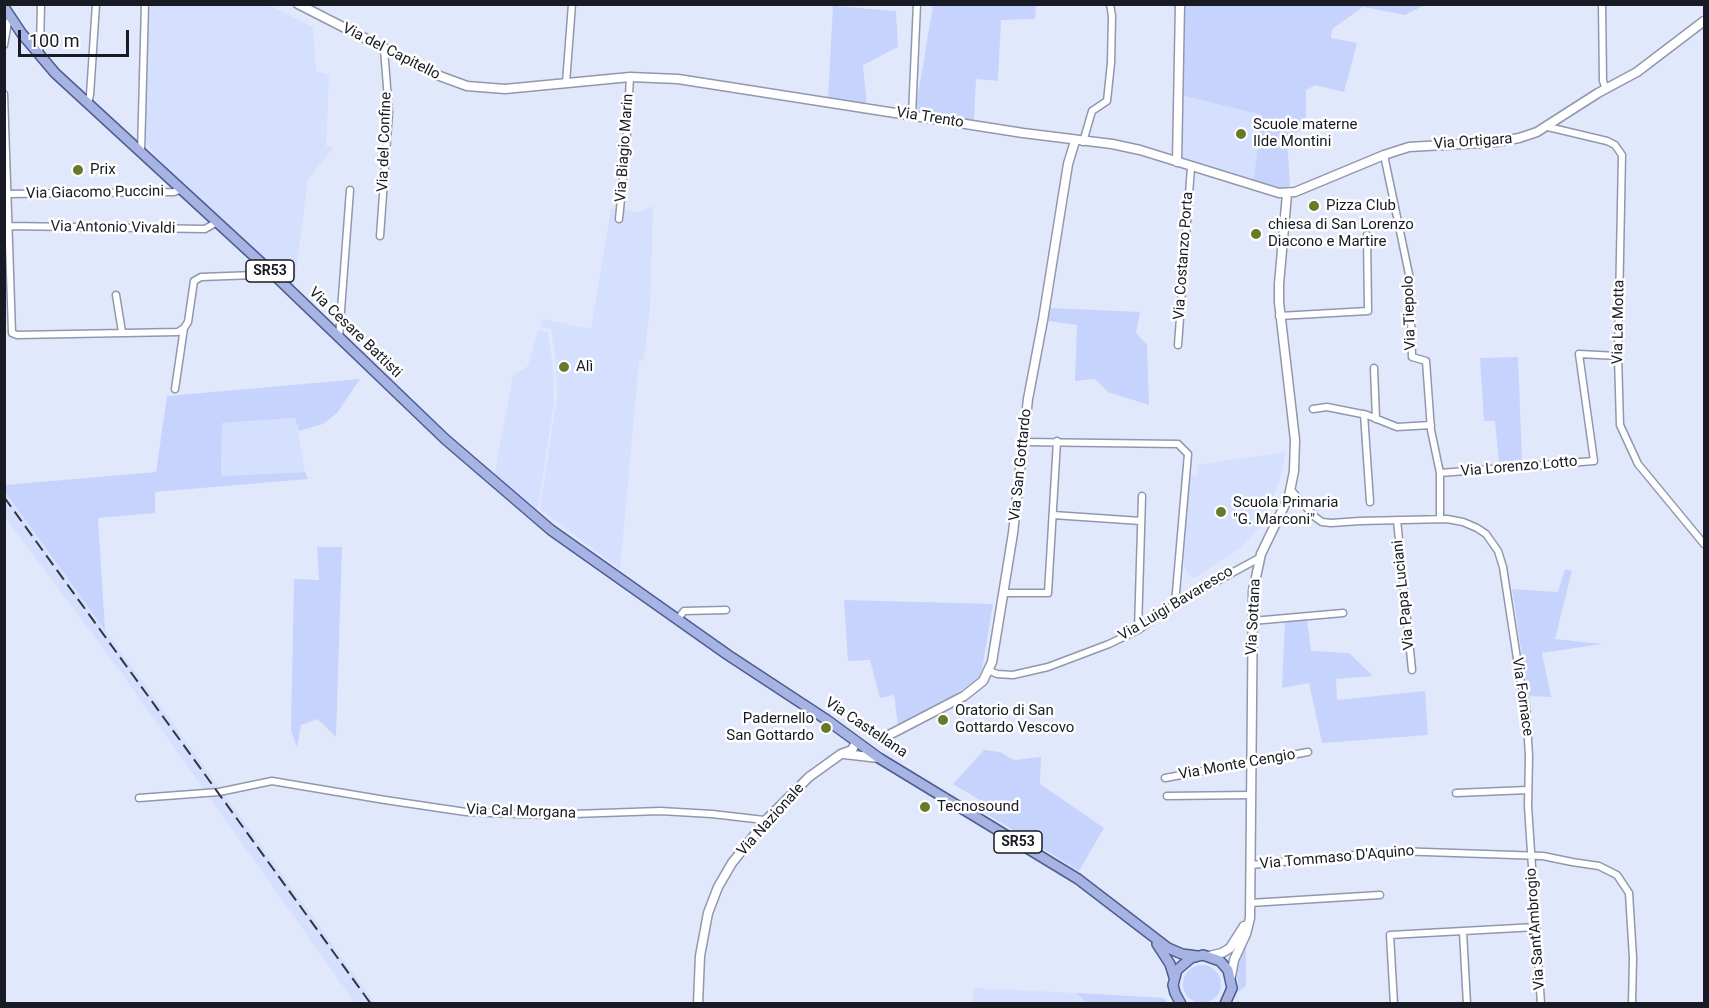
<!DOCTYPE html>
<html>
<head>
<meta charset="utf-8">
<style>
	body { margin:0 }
	#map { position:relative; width:1709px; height:1008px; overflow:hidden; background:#e2e8fb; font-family:Roboto,sans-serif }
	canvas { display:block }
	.frame { position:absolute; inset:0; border:6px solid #181b23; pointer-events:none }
	.scale { position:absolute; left:18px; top:30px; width:111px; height:27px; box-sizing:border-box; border:3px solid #181b23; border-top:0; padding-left:8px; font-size:18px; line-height:21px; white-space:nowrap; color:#181b23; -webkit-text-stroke:4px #fff; paint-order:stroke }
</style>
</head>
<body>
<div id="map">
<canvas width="1709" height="1008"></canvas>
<div class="frame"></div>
<div class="scale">100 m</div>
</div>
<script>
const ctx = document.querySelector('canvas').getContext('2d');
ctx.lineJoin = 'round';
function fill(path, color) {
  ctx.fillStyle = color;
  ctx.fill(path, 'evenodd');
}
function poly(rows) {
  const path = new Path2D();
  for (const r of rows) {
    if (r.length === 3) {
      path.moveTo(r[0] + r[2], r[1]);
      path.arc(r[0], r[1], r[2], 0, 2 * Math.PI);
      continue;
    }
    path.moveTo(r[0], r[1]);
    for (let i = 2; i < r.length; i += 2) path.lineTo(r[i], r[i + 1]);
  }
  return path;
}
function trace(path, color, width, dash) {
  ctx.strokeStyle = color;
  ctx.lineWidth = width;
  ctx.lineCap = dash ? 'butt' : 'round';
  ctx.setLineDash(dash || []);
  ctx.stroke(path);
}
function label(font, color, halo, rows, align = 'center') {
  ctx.font = font + ' Roboto,sans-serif';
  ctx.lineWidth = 5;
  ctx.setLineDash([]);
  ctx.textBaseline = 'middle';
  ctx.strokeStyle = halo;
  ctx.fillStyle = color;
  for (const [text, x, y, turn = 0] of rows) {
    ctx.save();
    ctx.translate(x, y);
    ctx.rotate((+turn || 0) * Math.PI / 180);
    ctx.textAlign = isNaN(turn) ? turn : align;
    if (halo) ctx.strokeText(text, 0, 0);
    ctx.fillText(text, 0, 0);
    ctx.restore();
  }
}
const built = poly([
	[148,5,269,5,313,27,316,71,329,75,326,146,333,148,308,179,293,294,185,191,145,142],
	[1181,95,1262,115,1253,182,1182,161],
	[653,206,650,307,644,359,639,361,620,569,540,509,557,398,556,362,551,329,541,327,543,319,591,329,611,209,624,209,638,213],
	[538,330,548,332,553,366,554,402,537,512,585,550,493,483,513,375,528,366],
	[296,418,305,472,221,476,222,423],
	[1286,452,1279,483,1260,527,1240,548,1195,578,1187,574,1184,563,1189,474,1197,476,1197,465],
	[4,492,136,672,375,1003,355,1003,122,674,5,517],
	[973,988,1076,993,1087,1003,973,1003]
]);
const green = poly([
	[933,5,1036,5,1035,19,1001,20,998,81,976,79,974,120,915,113],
	[1181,5,1425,5,1405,15,1363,7,1332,29,1331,38,1357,43,1344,92,1315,85,1306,90,1306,128,1287,137,1290,186,1282,188,1253,182,1262,115,1181,95],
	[833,6,896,11,898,47,863,65,867,105,828,99],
	[1050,308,1140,312,1136,333,1147,345,1149,405,1108,392,1095,379,1075,381,1077,325,1048,321],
	[1518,357,1522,460,1499,462,1495,421,1484,421,1480,358],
	[360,379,337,413,323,424,299,431,295,418,222,423,221,476,305,472,308,479,155,492,155,513,98,518,105,630,5,492,5,485,156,472,167,396],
	[317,547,342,547,336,737,318,719,301,725,297,748,291,730,294,579,319,580],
	[1565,569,1572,571,1555,639,1602,644,1542,653,1551,697,1528,696,1512,589,1558,592],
	[844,600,993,604,982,669,978,679,932,710,898,725,894,695,880,698,870,660,848,661],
	[1285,617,1307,619,1311,651,1349,653,1373,676,1336,679,1337,700,1425,691,1428,735,1322,743,1309,683,1282,688],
	[984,750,1000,752,1014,760,1041,757,1040,784,1104,828,1079,871,982,811,986,804,953,784],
	[1246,941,1246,986,1237,993,1237,999,1240,1003,1237,1003,1236,995,1238,984,1236,969],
	[1202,984,19],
	[1076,993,1164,998,1167,1003,1087,1003]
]);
const street = poly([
	[1602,4,1603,81,1606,89],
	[4,45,8,22,12,18],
	[38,54,40,47,41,4],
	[566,83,572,4],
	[4,94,12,333,17,335,178,332,184,328],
	[88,103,90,95,96,4],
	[912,115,917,4],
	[1548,127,1607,141,1615,145,1622,155,1618,356,1620,425,1638,464,1704,544],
	[1083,142,1092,111,1107,101,1111,63,1112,16,1110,4],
	[141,152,145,4],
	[1384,155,1410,279,1412,357,1426,361,1431,430,1440,473,1440,519],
	[7,194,174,192,182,189],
	[619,219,626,149,630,77],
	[8,226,205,229,217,222],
	[380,236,389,112,384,49],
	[116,295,122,332],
	[1279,316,1368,311,1367,235],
	[339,337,350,190],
	[1178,345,1191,167],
	[1374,368,1376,419],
	[175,389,184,328,188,322,194,281,201,277,255,275,268,269],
	[1313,409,1327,407,1367,415,1397,427,1431,425],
	[1364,414,1370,502],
	[1024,442,1178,444,1188,454,1175,604],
	[1440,473,1594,461,1579,354,1618,356],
	[1291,490,1315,517,1322,522,1331,523,1360,521,1447,519,1463,522,1477,528,1486,534,1498,551,1503,567,1520,678,1526,707,1529,756,1528,806,1541,1004],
	[1053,515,1141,521],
	[1397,520,1412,670],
	[1004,593,1048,593,1057,441],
	[677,620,684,611,726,610],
	[1252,621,1343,613],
	[1138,630,1142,496],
	[988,670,997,674,1013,675,1048,667,1109,644,1138,630,1175,604,1261,557],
	[1165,778,1308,752],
	[1456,793,1528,790],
	[1167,796,1251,795],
	[139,798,219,792,272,781,385,800,466,812,545,815,660,811,712,814,764,820,768,817],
	[1251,865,1396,851,1543,856,1572,862,1599,866,1617,875,1629,893,1633,958,1632,1004],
	[1250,903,1380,895],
	[1463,932,1467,1004],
	[1394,1004,1390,935,1536,927]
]);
const secondary = poly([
	[298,4,437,75,467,86,505,89,630,77,678,79,1023,133,1112,144,1140,150,1279,193,1295,192,1384,155,1409,147,1496,142,1519,138,1537,132,1598,93,1637,72,1704,21],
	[1177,162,1180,4],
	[889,735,964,696,983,681,992,662,1013,533,1028,399,1043,320,1068,164,1075,141],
	[844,754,879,758],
	[1209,956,1222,953,1230,948,1244,926],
	[1231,976,1234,960,1246,934,1250,918,1253,591,1261,554,1289,496,1294,471,1295,440,1279,302,1279,284,1287,194],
	[698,1004,700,956,708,913,718,887,732,863,768,818,809,777,841,754,852,750,856,742]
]);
const primary = poly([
	[4,7,22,34,55,73,268,269,445,439,551,530,728,655,827,720,879,758,1078,879,1168,948,1182,954,1197,956],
	[1157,944,1170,964,1174,977],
	[1181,1004,1175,993,1173,985,1177,970,1191,958,1203,955,1220,961,1228,970,1232,988,1225,1004]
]);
const rail = poly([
	[4,497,371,1004]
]);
const markers = [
	[1241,134,6,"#687a28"],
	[78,170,6,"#687a28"],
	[1314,206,6,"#687a28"],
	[1256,234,6,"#687a28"],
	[564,367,6,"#687a28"],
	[1221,512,6,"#687a28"],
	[943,720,6,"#687a28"],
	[826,728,6,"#687a28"],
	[925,807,6,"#687a28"]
];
const shields = [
	[270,271,48],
	[1018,842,48]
];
const shieldNames = [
	["SR53",270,271],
	["SR53",1018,842]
];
const streetNames = [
	["Via del Capitello",391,52,27],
	["Via Trento",930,118,9],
	["Via del Confine",385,142,-88],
	["Via Ortigara",1473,142,-4],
	["Via Biagio Marin",625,148,-86],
	["Via Giacomo Puccini",95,193,-1],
	["Via Antonio Vivaldi",113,228,1],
	["Via Costanzo Porta",1184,256,-86],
	["Via Tiepolo",1410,313,-92],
	["Via La Motta",1619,322,-89],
	["Via Cesare Battisti",355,333,44],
	["Via San Gottardo",1021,465,-84],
	["Via Lorenzo Lotto",1519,467,-5],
	["Via Papa Luciani",1404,595,-96],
	["Via Luigi Bavaresco",1176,604,-31],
	["Via Sottana",1254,617,-87],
	["Via Fornace",1522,697,82],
	["Via Castellana",866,728,34],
	["Via Monte Cengio",1237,765,-10],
	["Via Cal Morgana",521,812,2],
	["Via Nazionale",771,820,-48],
	["Via Tommaso D'Aquino",1337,858,-5],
	["Via Sant'Ambrogio",1536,929,-94]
];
const poiNames = [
	["Scuole materne",1253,125],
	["Ilde Montini",1253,142],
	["Prix",90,170],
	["Pizza Club",1326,206],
	["chiesa di San Lorenzo",1268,225],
	["Diacono e Martire",1268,242],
	["Alì",576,367],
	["Scuola Primaria",1233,503],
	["\"G. Marconi\"",1233,520],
	["Oratorio di San",955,711],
	["Gottardo Vescovo",955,728],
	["Padernello",814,719,"right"],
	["San Gottardo",814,736,"right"],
	["Tecnosound",937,807]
];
fill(built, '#d5dffe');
fill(green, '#c6d4fd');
trace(street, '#9098ad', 9);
trace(secondary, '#9098ad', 11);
trace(primary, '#4d5d94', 12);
trace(street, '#fff', 6);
trace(secondary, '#fff', 8);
trace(primary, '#a6b3e3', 9);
trace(rail, '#32363f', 2, [12, 6]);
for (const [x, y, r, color] of markers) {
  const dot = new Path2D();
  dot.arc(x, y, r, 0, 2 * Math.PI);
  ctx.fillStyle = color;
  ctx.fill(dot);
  trace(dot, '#fff', 2);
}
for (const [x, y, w] of shields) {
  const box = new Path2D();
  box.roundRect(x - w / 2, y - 11, w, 22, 4.5);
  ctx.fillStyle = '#fff';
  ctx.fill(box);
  trace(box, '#181b23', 1.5);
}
label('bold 14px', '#181b23', null, shieldNames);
label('15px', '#181b23', '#fff', streetNames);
label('15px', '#181b23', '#fff', poiNames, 'left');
</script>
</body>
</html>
